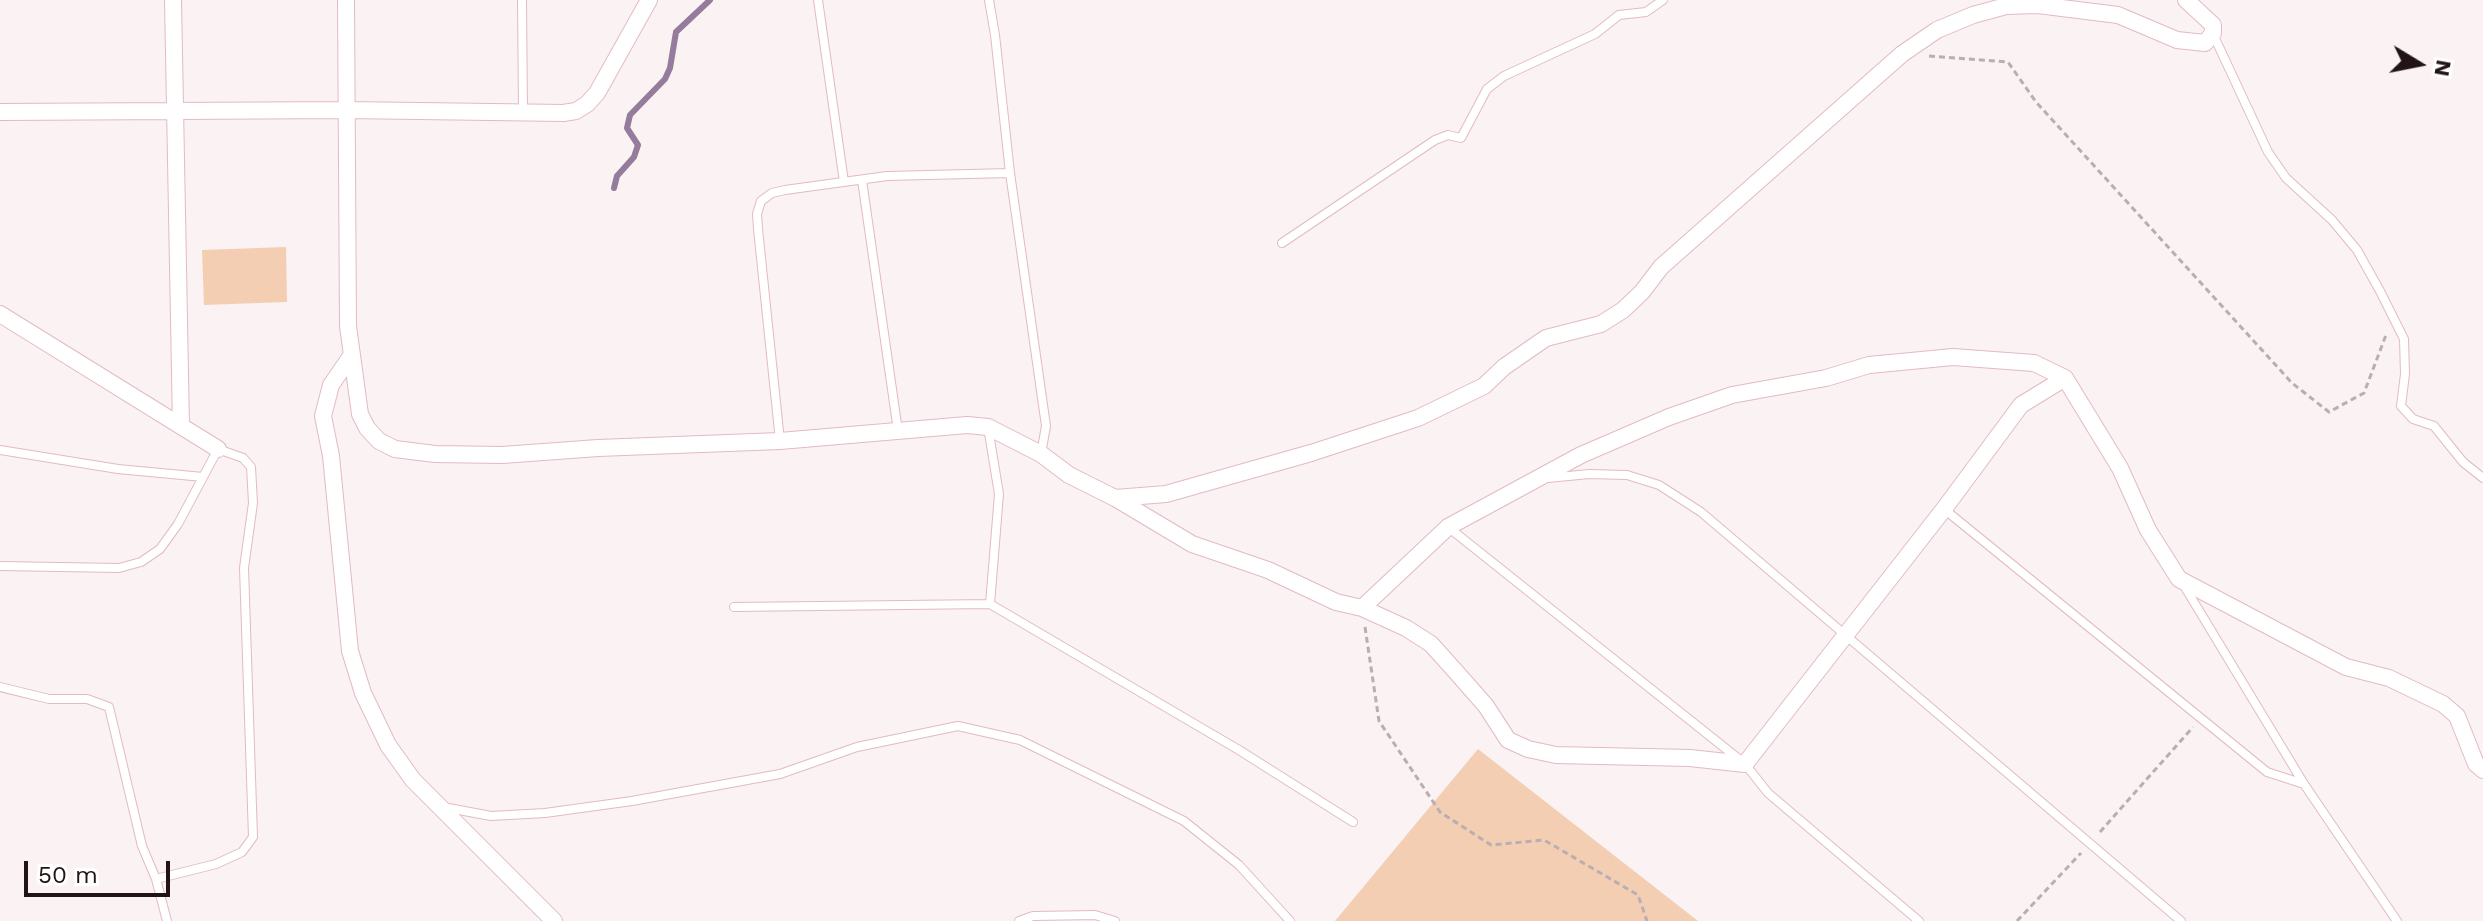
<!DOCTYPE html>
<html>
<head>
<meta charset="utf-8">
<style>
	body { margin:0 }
	#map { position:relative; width:2483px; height:921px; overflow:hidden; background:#faf2f3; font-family:"Work Sans",sans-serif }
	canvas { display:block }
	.north { position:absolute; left:2379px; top:24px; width:80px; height:80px; -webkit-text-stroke:6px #fff; paint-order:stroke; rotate:100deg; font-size:22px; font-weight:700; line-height:32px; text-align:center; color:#211316 }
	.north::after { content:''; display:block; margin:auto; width:28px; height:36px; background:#211316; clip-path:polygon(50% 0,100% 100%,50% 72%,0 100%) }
	.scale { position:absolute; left:24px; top:861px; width:146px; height:36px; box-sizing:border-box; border:4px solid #211316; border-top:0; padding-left:10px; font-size:24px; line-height:28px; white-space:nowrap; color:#211316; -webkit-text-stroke:6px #fff; paint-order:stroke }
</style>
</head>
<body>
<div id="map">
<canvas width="2483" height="921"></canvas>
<div class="north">N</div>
<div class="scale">50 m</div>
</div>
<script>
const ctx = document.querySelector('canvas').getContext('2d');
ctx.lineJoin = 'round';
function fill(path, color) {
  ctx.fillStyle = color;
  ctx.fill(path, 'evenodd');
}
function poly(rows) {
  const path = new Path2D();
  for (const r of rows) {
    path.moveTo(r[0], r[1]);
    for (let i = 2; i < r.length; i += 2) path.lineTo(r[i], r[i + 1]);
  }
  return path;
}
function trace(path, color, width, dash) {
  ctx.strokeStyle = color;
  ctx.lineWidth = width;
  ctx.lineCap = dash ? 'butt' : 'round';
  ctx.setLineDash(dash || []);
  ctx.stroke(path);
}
const green = poly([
	[286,247,287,302,204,305,202,250],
	[1478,749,1698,921,1335,921]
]);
const stream = poly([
	[614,188,617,176,634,157,638,145,627,128,630,115,665,79,670,68,676,32,710,0]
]);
const path = poly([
	[1929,56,2008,62,2036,102,2292,383,2329,412,2364,393,2386,335],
	[1365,627,1379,721,1440,812,1491,845,1544,840,1638,895,1647,921],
	[2100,832,2193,727],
	[2017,921,2081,853]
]);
const lane = poly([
	[522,0,523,112],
	[818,0,844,182],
	[989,0,995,35,1010,173,1046,426,1041,454],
	[2213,34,2268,152,2286,178,2332,220,2357,250,2380,291,2404,339,2405,374,2401,406,2413,419,2434,426,2463,462,2483,478],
	[862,180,898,431],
	[1282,243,1435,140,1448,135,1461,138,1487,89,1504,76,1595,34,1619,15,1646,12,1663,0],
	[780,441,758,229,757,214,761,201,772,193,785,190,887,176,1010,173],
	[0,450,118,469,203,477],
	[1548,478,1589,474,1627,475,1659,485,1701,512,2181,921],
	[1944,509,2267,772,2304,784],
	[1448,527,1745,764,1768,793,1919,921],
	[0,566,119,568,141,562,160,549,178,524,218,449,243,458,251,467,253,503,244,568,253,837,242,852,216,864,156,879],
	[2183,584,2304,784,2397,921],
	[990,604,1239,750,1353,822],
	[734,607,990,604,999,494,988,427],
	[0,687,49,699,87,699,109,707,142,846,156,879,167,921],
	[443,807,491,816,545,813,632,801,780,774,857,747,958,726,1020,740,1184,821,1239,865,1290,921],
	[1019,921,1033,916,1095,915,1115,921]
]);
const street = poly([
	[173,0,181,426],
	[346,0,348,326,360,414,367,428,379,441,395,449,435,454,502,455,598,448,780,441,967,425,988,427,1041,454,1069,475,1115,498,1192,544,1268,570,1336,602,1362,608,1406,628,1431,644,1457,673,1486,706,1508,740,1528,749,1556,755,1690,758,1745,764,1944,509,2021,405,2065,378],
	[0,112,347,110,563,113,576,111,587,104,597,93,649,0],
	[0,314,218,449],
	[351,356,331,385,323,416,331,456,350,651,363,693,388,745,413,780,554,921],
	[1115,498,1166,494,1311,453,1418,418,1484,386,1504,367,1546,338,1601,324,1623,310,1642,292,1661,267,1902,54,1937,30,1973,15,2006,6,2038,5,2118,15,2177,40,2205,43,2213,33,2213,25,2186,0],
	[1362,608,1448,527,1581,455,1669,417,1732,395,1826,378,1869,365,1953,357,2034,363,2065,378,2120,468,2148,530,2179,579,2346,667,2389,678,2443,704,2457,716,2476,764,2483,770]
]);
fill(green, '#f3ceb3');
trace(stream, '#957b9c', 6);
trace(lane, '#e2bbc1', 10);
trace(street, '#e2bbc1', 18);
trace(path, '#b9afb0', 3, [6, 4]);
trace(lane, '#fff', 8);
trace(street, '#fff', 16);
</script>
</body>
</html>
